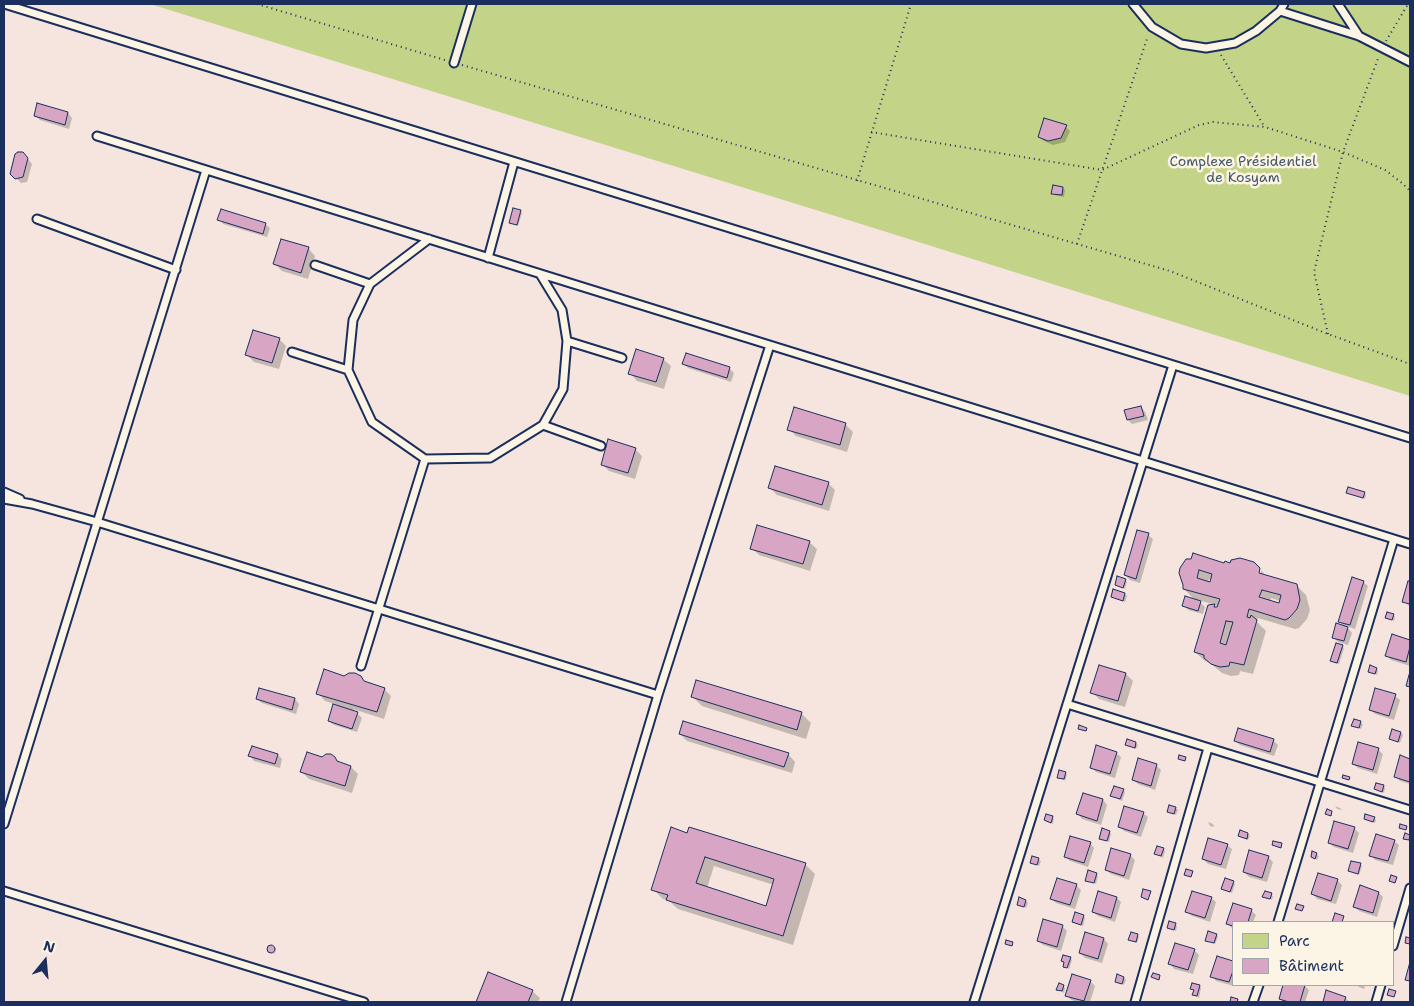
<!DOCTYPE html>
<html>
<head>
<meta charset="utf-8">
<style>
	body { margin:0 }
	#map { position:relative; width:1414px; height:1006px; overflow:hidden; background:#f5e5de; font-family:"Shantell Sans",sans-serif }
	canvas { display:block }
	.frame { position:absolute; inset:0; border:5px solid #1b2f5e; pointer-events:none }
	.legend { position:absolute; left:1232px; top:921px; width:162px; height:65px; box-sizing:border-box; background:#fcf5e5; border:1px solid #a2a6af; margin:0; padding:6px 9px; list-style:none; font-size:15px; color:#1b2f5e }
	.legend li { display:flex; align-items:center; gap:10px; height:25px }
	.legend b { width:25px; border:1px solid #a2a6af }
	.north { position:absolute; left:20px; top:936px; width:50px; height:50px; -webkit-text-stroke:4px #fcf5e5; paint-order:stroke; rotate:17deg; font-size:14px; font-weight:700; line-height:20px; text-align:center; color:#1b2f5e }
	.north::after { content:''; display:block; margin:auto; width:18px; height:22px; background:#1b2f5e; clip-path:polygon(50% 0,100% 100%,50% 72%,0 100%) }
</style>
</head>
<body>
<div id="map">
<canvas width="1414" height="1006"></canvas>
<div class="frame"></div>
<ul class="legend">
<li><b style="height:14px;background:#c3d387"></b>Parc</li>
<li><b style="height:14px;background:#d8a6c4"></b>Bâtiment</li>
</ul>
<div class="north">N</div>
</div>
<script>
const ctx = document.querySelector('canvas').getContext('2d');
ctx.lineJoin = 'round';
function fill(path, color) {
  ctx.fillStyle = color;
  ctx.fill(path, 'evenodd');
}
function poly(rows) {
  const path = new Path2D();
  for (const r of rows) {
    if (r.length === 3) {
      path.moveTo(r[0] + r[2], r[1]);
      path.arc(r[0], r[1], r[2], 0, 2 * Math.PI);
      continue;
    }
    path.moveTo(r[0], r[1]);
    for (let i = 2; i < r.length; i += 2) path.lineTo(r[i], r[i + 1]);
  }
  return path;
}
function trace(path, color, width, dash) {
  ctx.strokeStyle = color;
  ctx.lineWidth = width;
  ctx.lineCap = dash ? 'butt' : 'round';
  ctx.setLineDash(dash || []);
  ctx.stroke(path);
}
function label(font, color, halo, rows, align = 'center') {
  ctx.font = font + ' "Shantell Sans",sans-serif';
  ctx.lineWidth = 5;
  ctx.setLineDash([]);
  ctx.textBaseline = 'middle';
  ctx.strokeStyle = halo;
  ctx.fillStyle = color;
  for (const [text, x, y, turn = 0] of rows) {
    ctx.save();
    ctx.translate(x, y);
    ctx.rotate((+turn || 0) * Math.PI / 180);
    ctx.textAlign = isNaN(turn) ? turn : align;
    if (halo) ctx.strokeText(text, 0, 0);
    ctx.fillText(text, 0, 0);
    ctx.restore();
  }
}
const green = poly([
	[150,4,1410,4,1410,396,845,219]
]);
const shadow = poly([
	[68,113,72,118,69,129,40,120,35,116],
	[1066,127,1070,131,1065,142,1053,145,1044,141,1039,137],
	[27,158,32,164,27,182,21,183,11,173],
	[1063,188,1065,190,1064,197,1055,195,1053,194],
	[520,211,522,213,518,226,512,224,510,222],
	[219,219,265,224,270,228,267,237,223,224],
	[308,248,315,256,308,279,282,271,275,264],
	[279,339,286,346,279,369,254,362,246,354],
	[663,359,671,366,664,389,637,381,630,373],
	[684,364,729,368,734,373,731,382,688,368],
	[1141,407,1145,412,1148,420,1132,424,1128,420],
	[845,424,853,432,847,452,796,436,789,429],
	[635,449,642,456,635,479,609,471,602,464],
	[828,483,835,490,829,511,777,495,770,488],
	[1347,492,1364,493,1366,495,1365,499],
	[1148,535,1153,539,1140,583,1130,580,1125,575],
	[809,542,817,549,810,571,759,555,752,548],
	[1254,563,1260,570,1258,570,1258,579,1261,579,1261,570,1266,576,1296,585,1306,595,1310,610,1307,619,1299,628,1295,629,1258,618,1257,622,1266,631,1253,674,1240,671,1239,675,1231,676,1222,673,1210,663,1205,661,1195,652,1214,605,1218,609,1219,606,1198,600,1205,607,1203,614,1188,610,1184,605,1196,601,1184,589,1181,573,1225,564],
	[1209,579,1212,580,1211,584,1208,583],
	[1271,598,1280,601,1279,604,1270,602],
	[1125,580,1127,582,1125,589,1116,585],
	[1363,582,1368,586,1355,629,1346,626,1352,633,1348,645,1338,642,1333,637,1346,628,1339,621],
	[1409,582,1410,583,1410,607,1404,601],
	[1125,594,1127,596,1125,602,1112,597],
	[1393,615,1395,617,1394,621,1387,618],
	[1393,636,1410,641,1410,666,1391,660,1387,656],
	[1342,646,1344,648,1339,664,1334,663,1332,661],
	[1376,669,1378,671,1377,675,1369,671],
	[1126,674,1133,681,1125,707,1099,699,1092,692],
	[366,683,384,689,391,696,384,719,353,709,362,718,357,732,334,725,329,721,335,704,325,701,318,693],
	[692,696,801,713,811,723,806,739,702,706],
	[1395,696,1400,700,1394,720,1375,714,1370,709],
	[257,699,295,699,299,704,296,714,262,703],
	[1354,721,1363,724,1361,729,1353,726],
	[1401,733,1403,735,1400,743,1390,739],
	[680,734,788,754,795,762,792,773,687,741],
	[1273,740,1278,745,1274,756,1240,745,1235,741],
	[1136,743,1138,745,1136,749,1127,745],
	[1378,750,1383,754,1377,774,1358,768,1353,764],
	[1116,753,1121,757,1115,778,1096,772,1091,767],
	[278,755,282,759,280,768,254,761,250,756],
	[1401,757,1410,760,1410,784,1400,781,1395,776],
	[323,758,334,758,339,763,351,767,358,774,352,793,309,779,302,772],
	[1156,765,1161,770,1155,790,1138,784,1133,780],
	[1065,773,1067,775,1065,781,1059,777],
	[1384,786,1385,788,1384,793,1375,789],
	[1123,790,1125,792,1122,801,1112,796],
	[1084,795,1103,800,1107,805,1101,825,1082,819,1078,814],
	[1335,806,1340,808,1342,810,1337,809],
	[1176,808,1178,810,1176,815,1168,812],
	[1143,813,1148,817,1141,837,1124,831,1119,827],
	[1052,817,1054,819,1053,824,1045,820],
	[1374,818,1376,820,1375,823,1365,819],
	[1208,822,1213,824,1214,827,1210,826],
	[1354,828,1359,833,1353,853,1334,847,1329,842],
	[1109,832,1111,834,1109,842,1100,838],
	[688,834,805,864,815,874,793,945,678,909,669,901,663,899,653,889],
	[714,866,774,885,766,907,707,888],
	[1248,834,1250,836,1248,840,1239,836],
	[1394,841,1399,845,1393,865,1375,860,1371,855],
	[1090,843,1094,848,1088,867,1070,861,1065,856],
	[1227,845,1232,849,1226,869,1208,864,1203,859],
	[1164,849,1165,851,1163,858,1156,854],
	[1313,853,1319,856,1317,860,1312,857],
	[1130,855,1135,860,1129,880,1111,874,1106,870],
	[1033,857,1041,861,1039,866,1032,862],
	[1268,857,1273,862,1267,882,1249,877,1244,872],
	[1360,865,1362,866,1359,875,1349,871],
	[1096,874,1098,876,1096,884,1087,880],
	[1337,880,1342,885,1336,904,1317,899,1313,894],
	[1233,882,1235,884,1232,893,1223,888],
	[1076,885,1081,890,1075,909,1056,903,1051,899],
	[1099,892,1117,898,1121,902,1115,922,1098,916,1093,912],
	[1379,893,1383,897,1377,917,1359,911,1354,906],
	[1271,895,1273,896,1272,900,1264,896],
	[1211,898,1216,902,1210,922,1192,916,1187,912],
	[1026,901,1028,903,1026,908,1018,904],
	[1251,910,1256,915,1253,922,1233,922,1233,929,1228,924],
	[1083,916,1085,918,1083,926,1073,922],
	[1044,921,1063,927,1067,931,1061,951,1043,945,1038,940],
	[1175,924,1177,926,1176,931,1169,927],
	[1137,935,1139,937,1137,943,1130,940],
	[1216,935,1218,937,1215,944,1207,940],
	[1104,939,1108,944,1102,963,1085,958,1080,953],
	[271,946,276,951,274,954,268,949],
	[1194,950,1199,955,1193,974,1174,969,1170,964],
	[1070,958,1072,960,1069,969,1064,966,1062,960],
	[1233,962,1234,986,1216,981,1212,976],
	[1124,978,1126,980,1124,985,1116,981],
	[1090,981,1095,986,1090,1002,1079,1002,1071,1000,1067,995],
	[1284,985,1304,985,1309,990,1305,1002,1283,1002,1280,999],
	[1357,985,1365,985,1364,989,1359,987],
	[1063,986,1065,988,1064,993,1058,989],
	[1200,986,1201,988,1199,998,1194,995,1195,991,1192,989],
	[532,991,540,998,538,1002,477,1001],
	[1327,992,1345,998,1350,1002,1324,1002]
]);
const building = poly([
	[37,103,68,112,65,125,34,116,37,103],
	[1044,118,1067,125,1061,138,1048,141,1038,137,1044,118],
	[18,152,23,152,28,158,23,177,15,179,10,174,15,154,18,152],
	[1053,185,1063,187,1062,195,1051,194,1053,185],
	[513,208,521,210,517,225,509,223,513,208],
	[221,209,266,223,263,234,217,220,221,209],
	[281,239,309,247,301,273,273,264,281,239],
	[253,330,280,338,272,363,245,355,253,330],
	[636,349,664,358,656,382,628,374,636,349],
	[686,353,730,367,727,378,682,364,686,353],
	[1141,406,1144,416,1127,420,1124,410,1141,406],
	[794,407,846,423,840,445,787,430,794,407],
	[608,439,636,448,628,473,601,465,608,439],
	[775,466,829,482,822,505,768,488,775,466],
	[1348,487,1365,492,1363,498,1346,493,1348,487],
	[757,525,810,541,803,564,750,549,757,525],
	[1137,530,1149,533,1136,579,1124,575,1137,530],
	[1193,553,1224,563,1225,561,1230,563,1231,560,1240,558,1254,562,1260,568,1259,573,1297,584,1300,600,1297,609,1289,618,1285,620,1249,609,1247,617,1250,618,1251,615,1257,620,1244,665,1230,662,1229,666,1220,667,1211,664,1204,658,1204,655,1194,652,1208,605,1215,604,1214,607,1217,607,1220,599,1183,589,1183,585,1179,573,1180,568,1186,559,1191,559,1193,553],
	[1199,570,1212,574,1210,582,1197,578,1199,570],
	[1262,590,1281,595,1279,603,1259,597,1262,590],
	[1226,621,1233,622,1226,645,1220,643,1226,621],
	[1117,576,1126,579,1123,588,1115,585,1117,576],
	[1352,577,1364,581,1350,625,1338,622,1352,577],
	[1408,581,1410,581,1410,604,1402,602,1408,581],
	[1113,589,1125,593,1123,601,1111,597,1113,589],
	[1185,596,1201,601,1198,611,1182,606,1185,596],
	[1387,612,1394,614,1392,620,1385,618,1387,612],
	[1336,623,1348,627,1344,641,1332,638,1336,623],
	[1392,634,1410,640,1410,647,1406,662,1385,656,1392,634],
	[1336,643,1343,645,1337,663,1330,661,1336,643],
	[1099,665,1126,673,1118,701,1090,693,1099,665],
	[1370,665,1377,668,1375,674,1368,672,1370,665],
	[324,669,344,676,349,673,355,673,361,676,364,681,385,688,377,712,316,694,324,669],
	[1409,675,1410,675,1410,687,1406,686,1409,675],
	[696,680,802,712,797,730,691,697,696,680],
	[259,688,295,698,292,710,256,699,259,688],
	[1375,688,1396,694,1389,716,1369,710,1375,688],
	[333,704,358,712,352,729,328,721,333,704],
	[1354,719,1361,721,1359,728,1351,726,1354,719],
	[683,721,789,753,784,767,679,734,683,721],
	[1079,725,1087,728,1086,731,1078,729,1079,725],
	[1238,728,1274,739,1270,752,1234,741,1238,728],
	[1392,729,1401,732,1398,742,1389,739,1392,729],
	[1127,739,1136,742,1135,748,1125,745,1127,739],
	[1358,742,1379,748,1373,770,1352,764,1358,742],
	[1096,745,1117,752,1110,774,1090,768,1096,745],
	[252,746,278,754,275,764,248,756,252,746],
	[307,752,322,757,326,754,331,754,335,757,337,761,351,766,345,786,300,772,307,752],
	[1179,755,1186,757,1185,761,1178,759,1179,755],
	[1400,755,1410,759,1410,782,1394,777,1400,755],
	[1138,758,1157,764,1151,786,1132,780,1138,758],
	[1059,770,1066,772,1064,779,1057,778,1059,770],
	[1343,775,1350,777,1349,780,1342,778,1343,775],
	[1376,783,1384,785,1382,792,1374,789,1376,783],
	[1114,786,1124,789,1120,799,1110,796,1114,786],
	[1083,793,1103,799,1097,821,1076,814,1083,793],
	[1169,805,1176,807,1174,814,1167,812,1169,805],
	[1124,806,1144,812,1137,833,1118,827,1124,806],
	[1327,809,1332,811,1331,816,1325,814,1327,809],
	[1046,814,1053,816,1051,823,1044,820,1046,814],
	[1365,814,1375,817,1373,822,1364,819,1365,814],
	[1334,821,1355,827,1348,849,1328,843,1334,821],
	[1400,824,1407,826,1406,830,1399,828,1400,824],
	[671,827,687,833,689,827,806,863,783,936,666,900,668,895,651,890,671,827],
	[705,857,774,879,766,906,696,883,705,857],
	[1102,828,1110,831,1107,841,1099,839,1102,828],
	[1240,830,1248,833,1247,839,1238,836,1240,830],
	[1405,833,1410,835,1409,840,1403,839,1405,833],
	[1376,834,1395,840,1388,861,1369,856,1376,834],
	[1070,836,1091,842,1084,863,1064,857,1070,836],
	[1208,838,1228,844,1221,865,1202,859,1208,838],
	[1273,841,1282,843,1281,848,1272,845,1273,841],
	[1157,846,1164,848,1161,856,1154,854,1157,846],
	[1111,848,1131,854,1124,876,1105,870,1111,848],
	[1249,850,1269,856,1262,878,1243,872,1249,850],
	[1312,851,1317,853,1315,859,1311,857,1312,851],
	[1032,856,1039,858,1037,865,1030,863,1032,856],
	[1351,861,1361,863,1358,874,1348,871,1351,861],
	[1186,869,1193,871,1191,877,1184,875,1186,869],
	[1088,870,1097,873,1094,883,1085,881,1088,870],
	[1318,873,1338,879,1331,901,1311,894,1318,873],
	[1391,875,1397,877,1395,883,1389,881,1391,875],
	[1057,878,1077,884,1070,905,1050,899,1057,878],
	[1225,878,1234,881,1230,892,1221,889,1225,878],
	[1360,885,1379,892,1373,913,1353,907,1360,885],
	[1143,889,1151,891,1148,900,1141,897,1143,889],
	[1098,891,1117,897,1111,918,1092,912,1098,891],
	[1192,891,1212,897,1205,918,1185,912,1192,891],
	[1265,891,1272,893,1270,899,1262,897,1265,891],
	[1019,897,1026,900,1024,907,1017,905,1019,897],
	[1233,903,1252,909,1248,922,1233,922,1233,926,1226,924,1233,903],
	[1297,904,1304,906,1302,911,1295,909,1297,904],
	[1075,912,1084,915,1081,925,1072,922,1075,912],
	[1335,913,1344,916,1342,922,1332,922,1335,913],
	[1043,919,1063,925,1057,947,1037,941,1043,919],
	[1169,921,1176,923,1174,930,1167,928,1169,921],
	[1208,931,1217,934,1214,943,1205,941,1208,931],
	[1085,932,1104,938,1098,959,1079,953,1085,932],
	[1131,932,1138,934,1136,942,1128,940,1131,932],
	[1406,937,1410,938,1410,944,1405,943,1406,937],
	[1006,940,1013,942,1012,946,1005,944,1006,940],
	[1175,943,1195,949,1188,970,1168,964,1175,943],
	[271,949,4],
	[1063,955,1071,957,1067,968,1063,967,1064,962,1061,961,1063,955],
	[1217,956,1233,961,1233,971,1229,982,1210,977,1217,956],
	[1410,962,1410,981,1405,980,1410,962],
	[488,972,533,990,528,1002,476,1002,488,972],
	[1153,973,1160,975,1159,980,1151,977,1153,973],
	[1072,974,1091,980,1084,1001,1065,996,1072,974],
	[1117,974,1124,977,1122,984,1115,982,1117,974],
	[1059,983,1064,985,1062,991,1056,990,1059,983],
	[1192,983,1200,985,1197,996,1192,995,1194,990,1190,989,1192,983],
	[1283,985,1305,985,1300,1002,1289,1002,1279,999,1283,985],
	[1389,989,1396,991,1394,997,1387,995,1389,989],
	[1326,990,1346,997,1344,1002,1323,1002,1326,990],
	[1231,997,1238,999,1237,1002,1230,1002,1231,997]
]);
const path = poly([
	[257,4,445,60],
	[1386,41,1408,4],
	[1221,55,1264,126],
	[462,65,1170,271,1328,334,1410,364],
	[871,132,1102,170,1199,125,1213,122,1265,127,1343,152,1385,170,1402,183,1410,191],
	[857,181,911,4],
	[1077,244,1148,36],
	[1328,334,1314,272,1343,152,1379,56]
]);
const service = poly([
	[4,4,1410,438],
	[1133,4,1152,27,1181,44,1206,48,1235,43,1256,31,1280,11,1284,4],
	[1338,4,1359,36],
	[1280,11,1359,36,1410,62],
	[454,63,472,4],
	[97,136,1410,544],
	[37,219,176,270],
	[488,258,514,162],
	[315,265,370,284],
	[567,341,622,358],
	[292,352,348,370],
	[543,425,601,446],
	[425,459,490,458,543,425,563,389,567,341,562,310,540,274],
	[4,492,20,499],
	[4,499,32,504,97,522,658,695],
	[361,666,425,459,372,422,348,370,353,320,370,284,429,239],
	[1067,704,1410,810],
	[4,824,206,170],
	[4,891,364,1002],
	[1278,922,1394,539],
	[1393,946,1410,888],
	[566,1002,658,695,770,345],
	[974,1002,1173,365],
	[1135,1002,1208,748],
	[1253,1002,1259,985],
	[1376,1002,1381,985]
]);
const parkNames = [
	["Complexe Présidentiel",1243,162],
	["de Kosyam",1243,178]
];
fill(green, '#c3d387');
fill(shadow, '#0003');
fill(building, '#d8a6c4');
trace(building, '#1b2f5e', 1);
trace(service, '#1b2f5e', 11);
trace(path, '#1b2f5e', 2, [1, 4]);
trace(service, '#fcf5e5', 7);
label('14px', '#455868', '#fcf5e5', parkNames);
</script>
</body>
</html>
